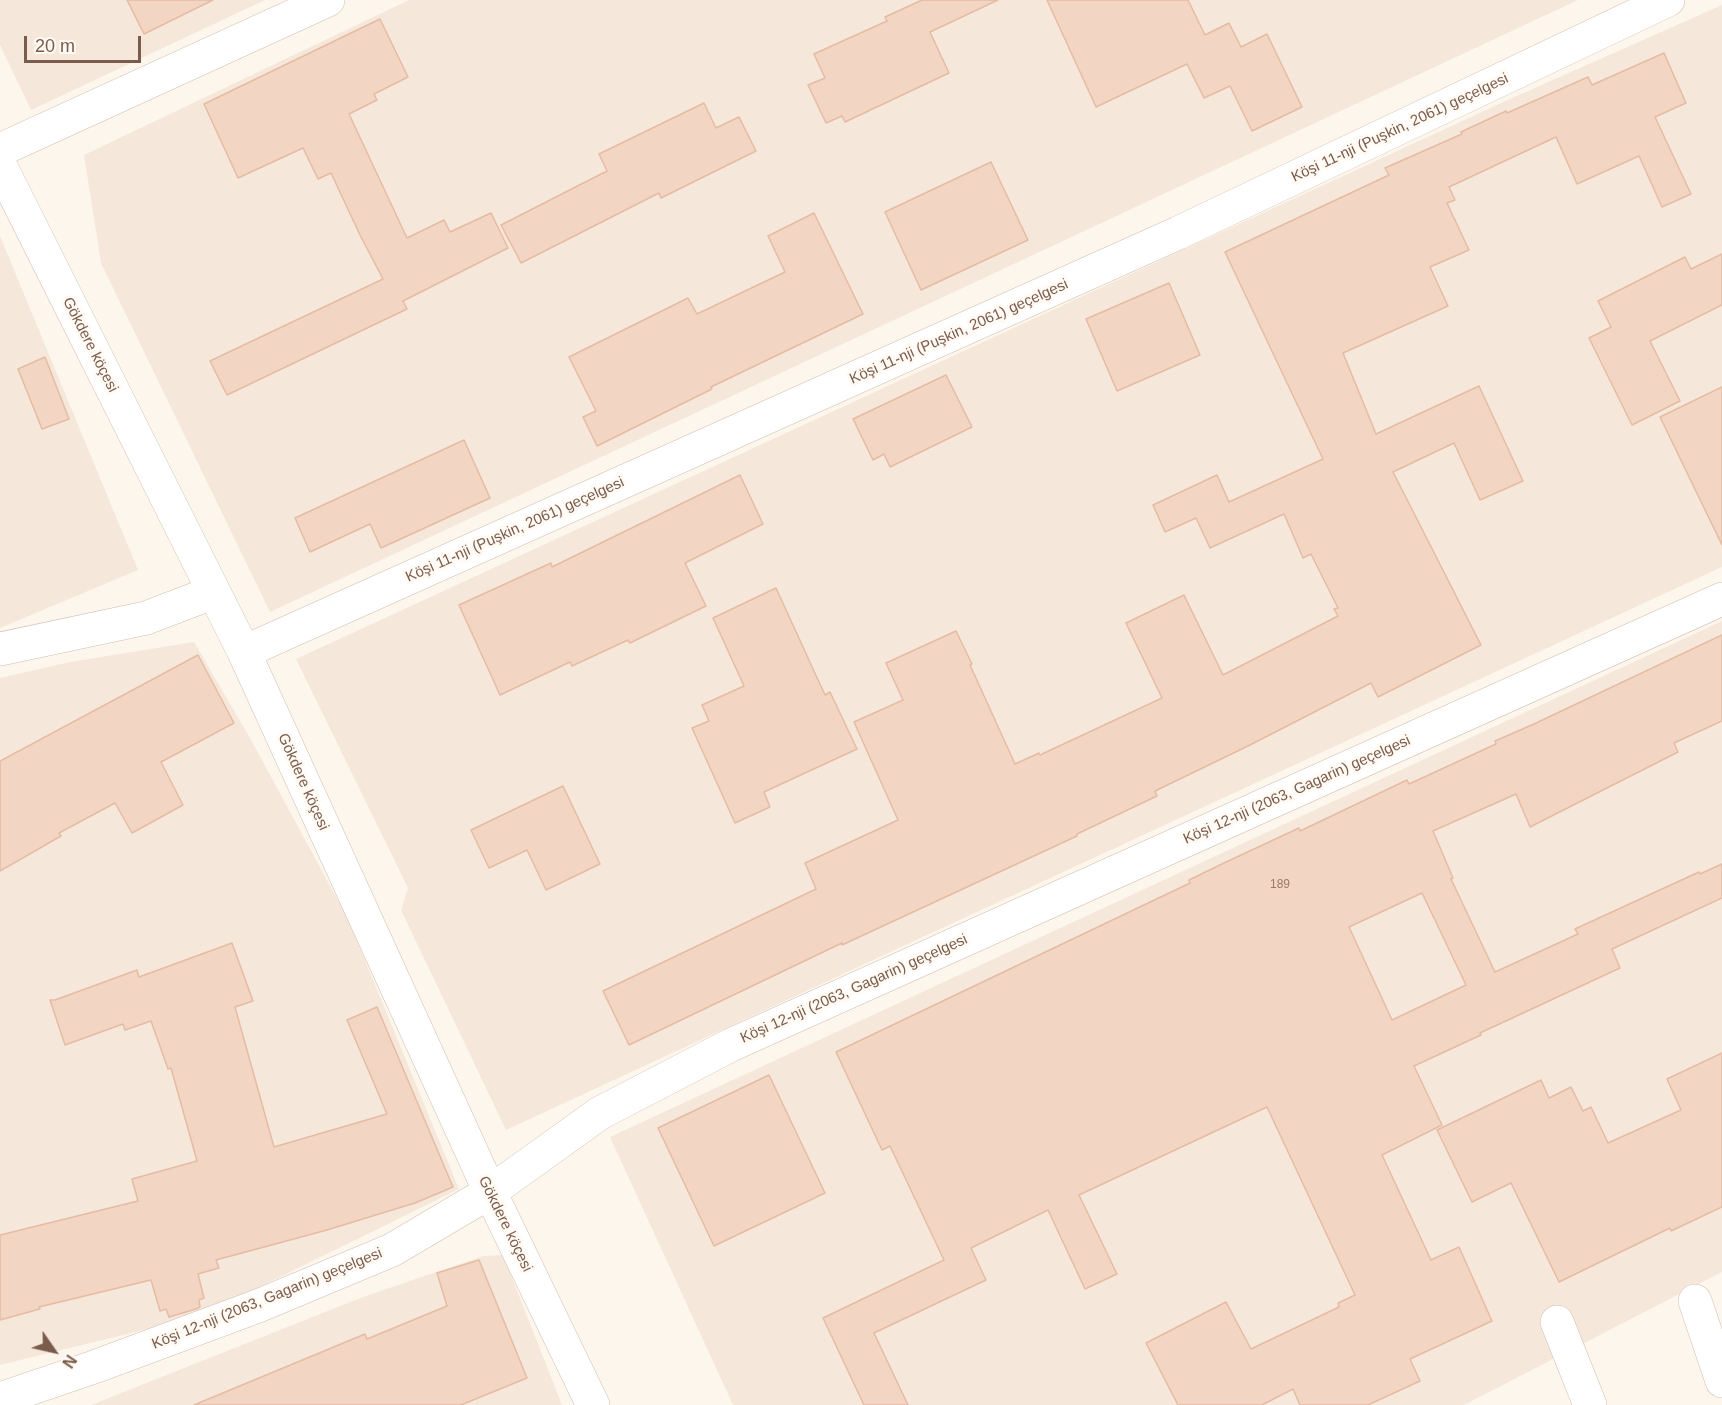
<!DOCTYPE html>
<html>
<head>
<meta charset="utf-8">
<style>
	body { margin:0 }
	#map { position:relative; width:1722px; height:1405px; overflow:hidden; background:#fdf6ec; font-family:Helvetica,sans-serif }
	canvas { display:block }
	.north { position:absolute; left:24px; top:1321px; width:60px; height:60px; -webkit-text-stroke:4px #fffaf3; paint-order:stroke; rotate:124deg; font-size:16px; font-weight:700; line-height:24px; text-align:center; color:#7a5c4d }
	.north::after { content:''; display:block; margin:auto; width:21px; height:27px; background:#7a5c4d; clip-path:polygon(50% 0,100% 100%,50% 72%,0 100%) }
	.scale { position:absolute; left:24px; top:36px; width:117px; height:27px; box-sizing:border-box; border:3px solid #7a5c4d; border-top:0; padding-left:8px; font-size:18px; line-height:21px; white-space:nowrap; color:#7a5c4d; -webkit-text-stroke:4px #fffaf3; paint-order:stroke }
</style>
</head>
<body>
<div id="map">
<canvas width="1722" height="1405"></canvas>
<div class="north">N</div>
<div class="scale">20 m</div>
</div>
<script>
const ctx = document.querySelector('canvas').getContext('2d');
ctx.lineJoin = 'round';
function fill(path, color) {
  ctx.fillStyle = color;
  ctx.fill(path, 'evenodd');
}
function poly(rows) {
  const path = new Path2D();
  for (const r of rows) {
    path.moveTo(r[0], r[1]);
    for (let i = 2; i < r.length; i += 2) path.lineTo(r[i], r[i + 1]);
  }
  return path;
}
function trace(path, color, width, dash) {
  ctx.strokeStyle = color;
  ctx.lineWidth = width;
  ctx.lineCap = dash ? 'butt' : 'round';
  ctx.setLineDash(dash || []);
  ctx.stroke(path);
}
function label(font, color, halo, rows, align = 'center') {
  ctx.font = font + ' Helvetica,sans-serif';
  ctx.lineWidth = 6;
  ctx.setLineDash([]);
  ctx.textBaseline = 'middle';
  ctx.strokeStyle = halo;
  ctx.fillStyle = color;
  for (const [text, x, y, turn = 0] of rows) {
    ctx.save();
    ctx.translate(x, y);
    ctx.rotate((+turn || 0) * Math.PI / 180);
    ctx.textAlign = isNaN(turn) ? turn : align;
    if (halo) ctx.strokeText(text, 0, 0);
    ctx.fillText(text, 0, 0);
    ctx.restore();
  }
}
const residential = poly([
	[0,0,265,0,31,110,0,45],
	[409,0,1578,0,270,612,101,263,84,155],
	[1722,5,1722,567,506,1130,401,910,408,888,296,659,1510,99],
	[0,236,138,570,0,628],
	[1722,621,1722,1272,1464,1405,733,1405,610,1137],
	[194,642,250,738,348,919,459,1189,223,1305,168,1324,0,1365,0,678,70,662],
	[503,1255,562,1405,91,1405,363,1297,483,1256]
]);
const building = poly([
	[127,0,213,0,144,34,127,0],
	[922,0,998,0,930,32,949,73,845,122,842,116,826,123,808,85,825,78,814,54,887,21,885,17,922,0],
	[1047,0,1188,0,1205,35,1229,23,1241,47,1267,34,1302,107,1252,131,1230,86,1204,98,1187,64,1096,107,1047,0],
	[380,19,408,77,374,94,377,100,349,114,407,238,444,220,450,232,491,213,508,248,403,301,407,309,227,395,210,361,383,279,360,235,331,173,318,179,303,148,238,178,204,104,380,19],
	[1664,53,1686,103,1655,117,1691,194,1662,207,1639,156,1577,184,1556,137,1449,187,1455,200,1447,203,1469,250,1430,267,1448,306,1343,353,1376,434,1479,386,1523,481,1480,500,1454,443,1393,472,1481,645,1378,697,1371,683,1248,746,1155,791,1157,796,1077,834,1077,836,842,945,842,943,629,1045,603,991,816,889,805,863,898,820,854,722,903,700,886,663,956,631,972,664,970,665,1015,764,1039,753,1040,755,1162,698,1126,623,1184,595,1223,675,1338,616,1334,609,1338,608,1311,554,1303,558,1284,514,1210,548,1196,518,1165,532,1153,505,1217,475,1229,502,1323,459,1225,252,1389,175,1385,168,1462,134,1461,132,1506,111,1507,113,1588,77,1592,85,1664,53],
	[704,103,716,128,739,117,756,151,661,198,659,193,521,263,501,225,607,171,599,154,704,103],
	[991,162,1028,240,921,290,885,212,991,162],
	[814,213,863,314,711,387,712,389,597,446,583,417,596,411,569,357,688,298,697,314,785,272,768,236,814,213],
	[1722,254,1722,305,1650,341,1680,401,1632,425,1589,338,1611,327,1598,301,1685,257,1691,269,1722,254],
	[1169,283,1200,355,1117,391,1086,319,1169,283],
	[45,357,69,419,42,429,18,369,45,357],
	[946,375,972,427,890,467,884,454,873,460,853,419,946,375],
	[1722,387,1722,545,1660,417,1722,387],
	[464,440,490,498,381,548,370,524,310,552,295,518,464,440],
	[740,475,763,524,685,563,706,606,630,643,628,640,572,666,570,662,500,695,459,605,551,563,552,567,740,475],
	[776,588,825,695,830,692,857,749,764,792,770,807,735,823,692,728,709,721,702,705,744,686,713,618,776,588],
	[1722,635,1722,721,1674,743,1678,752,1530,827,1516,794,1433,831,1453,878,1451,879,1495,972,1578,934,1575,929,1699,872,1700,874,1722,864,1722,898,1612,949,1620,968,1480,1033,1481,1035,1414,1066,1442,1125,1382,1155,1431,1260,1459,1247,1492,1321,1410,1359,1420,1381,1368,1405,1300,1405,1293,1389,1262,1405,1178,1405,1146,1343,1226,1302,1251,1349,1339,1307,1338,1303,1355,1295,1267,1107,1079,1195,1117,1274,1085,1289,1048,1210,971,1248,986,1280,874,1333,908,1405,864,1405,823,1318,944,1260,890,1146,882,1150,836,1052,1190,883,1189,880,1224,863,1299,828,1300,831,1407,780,1409,784,1496,744,1495,741,1534,724,1722,635],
	[1422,893,1466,985,1392,1020,1349,927,1422,893],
	[198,655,234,723,161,762,183,805,132,833,115,803,59,833,61,836,0,871,0,761,198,655],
	[563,786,600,864,546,890,527,850,489,868,471,830,563,786],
	[232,943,253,1001,235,1007,274,1147,387,1114,347,1020,377,1007,453,1187,415,1203,327,1230,216,1260,219,1268,198,1274,204,1298,199,1300,200,1307,196,1309,169,1317,166,1309,160,1311,151,1280,39,1307,40,1309,0,1320,0,1235,138,1201,132,1179,197,1161,171,1068,168,1069,151,1021,125,1030,123,1024,65,1045,50,1000,55,1000,137,970,139,977,232,943],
	[1722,1053,1722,1207,1671,1231,1670,1228,1559,1282,1511,1183,1472,1202,1437,1130,1541,1080,1549,1098,1571,1087,1583,1111,1591,1107,1608,1143,1681,1110,1667,1079,1722,1053],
	[769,1075,825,1193,714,1246,658,1128,769,1075],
	[479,1260,527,1378,461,1405,194,1405,365,1334,367,1339,447,1306,437,1273,479,1260]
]);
const minor = poly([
	[0,150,328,0],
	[0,165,244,652,490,1192,593,1405],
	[0,649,146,618,214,592],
	[244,652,1178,233,1668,0],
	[1695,1301,1722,1381],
	[1557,1322,1590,1405],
	[0,1399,94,1367,258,1306,392,1250,490,1192,600,1113,731,1045,1722,599]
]);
const numberNames = [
	["189",1280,885]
];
const streetNames = [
	["Köşi 11-nji (Puşkin, 2061) geçelgesi",1400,128,-25],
	["Köşi 11-nji (Puşkin, 2061) geçelgesi",959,332,-24],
	["Gökdere köçesi",90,345,63],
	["Köşi 11-nji (Puşkin, 2061) geçelgesi",515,530,-24],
	["Gökdere köçesi",303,782,66],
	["Köşi 12-nji (2063, Gagarin) geçelgesi",1297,790,-24],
	["Köşi 12-nji (2063, Gagarin) geçelgesi",854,989,-24],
	["Gökdere köçesi",505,1224,64],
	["Köşi 12-nji (2063, Gagarin) geçelgesi",267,1299,-22]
];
fill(residential, '#f5e8da');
fill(building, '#f3d5c3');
trace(building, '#e6bba3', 1.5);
trace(minor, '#d1beb0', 34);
trace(minor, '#fff', 33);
label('12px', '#987a6a', null, numberNames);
label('15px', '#7a5c4d', '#fffaf3', streetNames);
</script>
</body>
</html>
